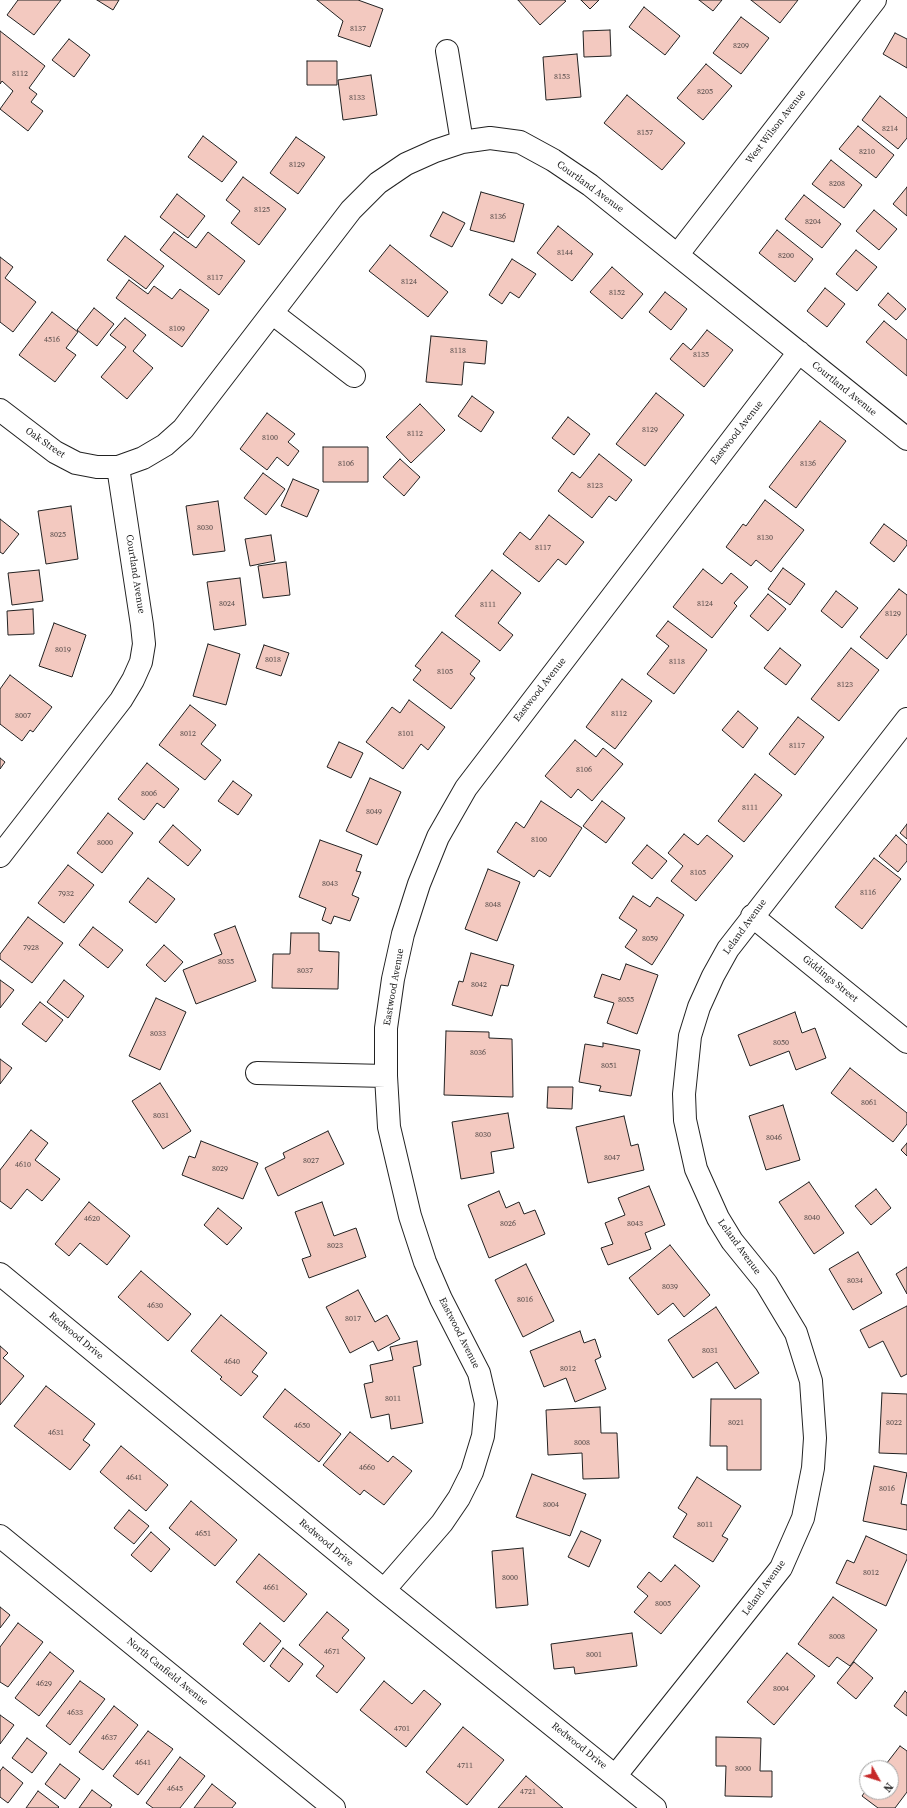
<!DOCTYPE html>
<html>
<head>
<meta charset="utf-8">
<style>
	body { margin:0 }
	#map { position:relative; width:907px; height:1808px; overflow:hidden; background:#fff; font-family:"Source Serif 4",serif }
	canvas { display:block }
	.north { position:absolute; left:859px; top:1760px; width:40px; height:40px; box-sizing:border-box; background:#fff; border:1px solid #a7a7a7; border-radius:50%; rotate:129deg; font-size:11px; font-weight:700; line-height:16px; text-align:center; color:#222 }
	.north::after { content:''; display:block; margin:auto; width:14px; height:18px; background:#c62828; clip-path:polygon(50% 0,100% 100%,50% 72%,0 100%) }
</style>
</head>
<body>
<div id="map">
<canvas width="907" height="1808"></canvas>
<div class="north">N</div>
</div>
<script>
const ctx = document.querySelector('canvas').getContext('2d');
ctx.lineJoin = 'round';
function fill(path, color) {
  ctx.fillStyle = color;
  ctx.fill(path, 'evenodd');
}
function poly(rows) {
  const path = new Path2D();
  for (const r of rows) {
    path.moveTo(r[0], r[1]);
    for (let i = 2; i < r.length; i += 2) path.lineTo(r[i], r[i + 1]);
  }
  return path;
}
function trace(path, color, width, dash) {
  ctx.strokeStyle = color;
  ctx.lineWidth = width;
  ctx.lineCap = dash ? 'butt' : 'round';
  ctx.setLineDash(dash || []);
  ctx.stroke(path);
}
function label(font, color, halo, rows, align = 'center') {
  ctx.font = font + ' "Source Serif 4",serif';
  ctx.lineWidth = 3;
  ctx.setLineDash([]);
  ctx.textBaseline = 'middle';
  ctx.strokeStyle = halo;
  ctx.fillStyle = color;
  for (const [text, x, y, turn = 0] of rows) {
    ctx.save();
    ctx.translate(x, y);
    ctx.rotate((+turn || 0) * Math.PI / 180);
    ctx.textAlign = isNaN(turn) ? turn : align;
    if (halo) ctx.strokeText(text, 0, 0);
    ctx.fillText(text, 0, 0);
    ctx.restore();
  }
}
const building = poly([
	[18,0,61,0,34,35,7,15,18,0],
	[97,0,119,0,113,10,97,0],
	[317,0,358,0,383,9,370,47,338,36,343,21,317,0],
	[518,0,564,0,566,1,540,25,518,0],
	[581,0,599,0,590,9,581,0],
	[699,0,722,0,713,11,699,0],
	[751,0,798,0,780,23,751,0],
	[644,7,680,36,665,55,629,27,644,7],
	[741,17,769,38,741,74,713,53,741,17],
	[610,30,611,56,584,57,583,31,610,30],
	[0,31,45,66,29,88,37,94,31,102,43,111,28,131,0,109,13,91,2,81,0,84,0,31],
	[895,33,907,39,907,68,883,54,895,33],
	[69,39,90,55,74,77,52,60,69,39],
	[577,54,581,97,546,100,543,57,577,54],
	[307,61,337,61,337,85,307,85,307,61],
	[706,64,732,86,703,120,677,98,706,64],
	[371,75,377,115,343,120,338,80,371,75],
	[627,95,685,143,662,170,604,123,627,95],
	[880,96,907,118,907,138,898,149,862,120,880,96],
	[858,126,894,155,876,178,839,149,858,126],
	[203,136,237,162,222,182,188,157,203,136],
	[296,137,325,157,298,194,270,173,296,137],
	[831,160,862,185,844,208,812,184,831,160],
	[243,177,286,209,259,245,231,223,240,211,226,200,243,177],
	[907,187,907,216,893,204,907,187],
	[481,192,524,204,514,242,470,230,481,192],
	[177,194,205,216,188,238,160,217,177,194],
	[804,195,841,224,822,248,785,219,804,195],
	[874,210,897,229,879,250,856,231,874,210],
	[443,212,465,223,452,247,430,236,443,212],
	[558,226,593,254,572,281,537,253,558,226],
	[777,230,813,259,795,282,759,253,777,230],
	[174,232,196,248,208,232,245,261,219,295,160,250,174,232],
	[125,236,164,266,146,289,107,260,125,236],
	[390,245,448,292,428,317,369,271,390,245],
	[856,250,877,267,857,291,836,274,856,250],
	[0,257,13,267,5,278,36,302,13,332,0,322,0,257],
	[512,259,536,274,519,298,510,292,502,304,489,295,512,259],
	[612,267,643,294,622,319,590,292,612,267],
	[129,280,148,294,154,286,172,299,180,289,209,310,182,347,116,298,129,280],
	[825,288,845,304,827,327,807,311,825,288],
	[665,292,687,309,671,330,649,312,665,292],
	[888,293,906,309,896,320,878,305,888,293],
	[94,308,114,324,97,346,77,330,94,308],
	[52,312,78,332,66,348,76,355,55,382,19,355,52,312],
	[125,318,146,335,133,351,153,368,127,399,101,377,126,347,110,335,125,318],
	[884,321,907,340,907,376,866,342,884,321],
	[707,330,733,350,704,387,670,359,683,343,691,350,707,330],
	[431,336,487,341,485,364,464,362,462,385,426,382,431,336],
	[656,393,684,415,645,466,616,444,656,393],
	[472,396,494,412,481,432,458,416,472,396],
	[420,404,445,430,411,463,386,437,420,404],
	[267,413,295,434,288,442,299,451,288,466,277,457,267,470,240,449,267,413],
	[568,417,590,434,574,455,552,438,568,417],
	[820,421,846,441,796,508,769,487,820,421],
	[323,447,368,447,368,482,323,482,323,447],
	[599,454,632,480,616,501,609,496,592,518,558,491,572,472,580,478,599,454],
	[400,459,420,477,404,496,383,477,400,459],
	[263,473,285,489,266,515,244,498,263,473],
	[293,479,319,490,307,517,281,506,293,479],
	[765,500,804,530,771,572,756,560,751,566,726,547,743,524,746,526,765,500],
	[218,501,225,551,193,555,186,506,218,501],
	[71,506,78,559,46,564,38,511,71,506],
	[549,515,584,542,566,565,558,559,539,582,503,554,520,532,530,540,549,515],
	[0,519,19,534,3,554,0,552,0,519],
	[884,524,907,541,907,545,894,562,870,543,884,524],
	[271,535,275,561,250,566,245,539,271,535],
	[286,562,290,595,263,598,258,566,286,562],
	[783,568,805,584,790,605,768,589,783,568],
	[703,569,722,584,731,573,748,587,734,603,737,606,712,638,673,607,703,569],
	[39,570,43,601,12,605,8,573,39,570],
	[492,570,521,593,498,623,513,635,500,651,455,616,492,570],
	[240,578,246,625,214,630,207,582,240,578],
	[899,589,907,595,907,634,887,659,860,637,899,589],
	[836,591,858,608,842,628,821,611,836,591],
	[768,594,786,609,768,631,750,616,768,594],
	[33,609,34,634,8,635,7,611,33,609],
	[668,621,707,650,674,694,647,674,669,646,656,636,668,621],
	[54,623,86,635,72,677,39,666,54,623],
	[442,632,480,661,470,674,475,678,451,709,413,680,421,670,415,666,442,632],
	[208,644,240,654,226,705,193,696,208,644],
	[264,645,289,653,281,676,256,668,264,645],
	[780,648,801,665,786,685,764,668,780,648],
	[851,648,879,670,839,721,811,699,851,648],
	[10,675,52,707,33,732,30,730,22,741,0,724,0,689,10,675],
	[622,679,652,701,615,749,586,727,622,679],
	[409,700,445,727,428,750,421,744,403,769,366,742,392,707,400,713,409,700],
	[190,705,216,725,201,744,221,760,205,780,159,745,190,705],
	[738,711,758,728,743,748,722,730,738,711],
	[798,717,824,737,795,775,769,754,798,717],
	[575,740,596,757,603,748,623,764,592,801,578,789,571,798,545,776,575,740],
	[339,742,363,753,351,778,327,767,339,742],
	[0,758,5,762,0,769,0,758],
	[147,763,179,789,164,808,157,803,144,820,118,799,147,763],
	[755,774,782,795,744,842,718,821,755,774],
	[370,778,401,792,377,845,346,831,370,778],
	[233,781,252,795,238,815,218,801,233,781],
	[541,801,582,828,550,877,539,870,534,877,497,852,516,822,524,828,541,801],
	[602,801,625,818,606,843,583,826,602,801],
	[108,813,133,833,102,873,77,853,108,813],
	[907,824,907,839,900,833,907,824],
	[173,825,201,850,188,866,159,842,173,825],
	[684,834,698,845,707,835,733,856,696,901,671,881,683,866,668,853,684,834],
	[896,835,907,845,907,861,898,872,879,856,896,835],
	[320,840,362,855,356,871,361,872,352,895,359,898,350,921,334,916,331,924,322,920,326,908,299,897,320,840],
	[647,845,667,861,652,879,632,863,647,845],
	[874,858,901,879,862,929,835,907,874,858],
	[68,865,94,885,64,923,38,903,68,865],
	[488,869,520,882,497,941,465,929,488,869],
	[148,878,175,899,156,923,129,902,148,878],
	[633,896,650,907,657,897,684,915,652,965,625,947,637,930,619,918,633,896],
	[28,917,63,943,32,983,0,959,0,954,28,917],
	[235,926,256,981,196,1004,183,970,222,954,214,934,235,926],
	[93,927,123,950,108,968,79,945,93,927],
	[291,933,319,933,319,951,339,952,338,989,272,988,273,954,290,954,291,933],
	[164,945,183,962,165,982,146,965,164,945],
	[471,953,514,965,508,986,501,985,492,1016,452,1005,459,981,463,982,471,953],
	[626,964,658,975,637,1034,607,1023,614,1003,594,997,602,974,620,980,626,964],
	[0,980,14,990,0,1008,0,980],
	[64,980,84,996,68,1018,47,1002,64,980],
	[156,998,186,1012,160,1070,129,1056,156,998],
	[40,1002,63,1020,46,1042,22,1024,40,1002],
	[795,1012,802,1033,815,1028,826,1058,796,1070,789,1051,750,1066,738,1035,795,1012],
	[446,1031,489,1032,489,1038,512,1039,513,1097,444,1095,446,1031],
	[603,1043,640,1050,631,1096,599,1091,601,1086,579,1082,585,1044,603,1047,603,1043],
	[0,1059,12,1068,0,1084,0,1059],
	[850,1068,907,1113,907,1124,893,1142,831,1093,850,1068],
	[160,1083,191,1131,163,1149,132,1101,160,1083],
	[548,1087,573,1087,572,1109,547,1108,548,1087],
	[783,1105,800,1160,766,1170,749,1116,783,1105],
	[508,1113,514,1148,491,1152,494,1173,461,1179,452,1122,508,1113],
	[624,1116,631,1146,638,1144,644,1170,588,1183,576,1127,624,1116],
	[31,1130,48,1143,35,1160,60,1179,42,1201,27,1189,11,1209,0,1201,0,1170,31,1130],
	[328,1131,344,1164,278,1196,265,1168,285,1158,283,1153,328,1131],
	[201,1141,258,1163,243,1199,182,1175,189,1156,195,1158,201,1141],
	[907,1143,907,1156,901,1150,907,1143],
	[809,1182,844,1233,814,1254,779,1202,809,1182],
	[649,1186,665,1225,645,1233,651,1249,608,1265,601,1248,613,1244,605,1223,625,1215,618,1198,649,1186],
	[876,1189,891,1208,871,1225,855,1206,876,1189],
	[499,1191,506,1208,519,1202,524,1214,535,1210,545,1234,489,1258,468,1205,499,1191],
	[89,1202,130,1236,107,1265,80,1243,69,1256,55,1244,89,1202],
	[322,1202,334,1236,356,1228,366,1257,309,1278,302,1259,311,1256,295,1212,322,1202],
	[218,1208,242,1228,227,1245,204,1225,218,1208],
	[670,1245,710,1295,684,1317,673,1303,658,1315,629,1278,670,1245],
	[858,1252,882,1293,853,1310,829,1269,858,1252],
	[526,1264,554,1321,523,1337,495,1280,526,1264],
	[907,1267,907,1294,896,1274,907,1267],
	[141,1271,191,1314,168,1341,118,1297,141,1271],
	[358,1290,375,1322,387,1315,400,1339,378,1351,373,1341,350,1353,326,1307,358,1290],
	[907,1306,907,1374,901,1377,883,1341,869,1348,860,1330,907,1306],
	[716,1307,759,1373,735,1389,717,1362,693,1378,668,1340,716,1307],
	[221,1315,267,1353,252,1372,258,1376,241,1396,220,1379,222,1377,191,1351,221,1315],
	[580,1331,584,1343,595,1339,601,1357,595,1360,606,1389,575,1402,566,1378,544,1387,530,1351,580,1331],
	[417,1341,421,1365,413,1367,423,1423,391,1429,389,1414,371,1418,364,1384,373,1382,370,1365,393,1360,390,1347,417,1341],
	[0,1346,8,1353,3,1358,24,1376,0,1405,0,1346],
	[46,1386,95,1424,83,1440,90,1445,70,1470,14,1426,46,1386],
	[285,1389,341,1434,319,1462,263,1417,285,1389],
	[882,1393,907,1394,907,1454,879,1453,882,1393],
	[711,1399,761,1399,761,1470,727,1470,727,1446,710,1446,711,1399],
	[600,1407,601,1433,617,1433,619,1478,583,1479,582,1453,548,1455,546,1410,600,1407],
	[350,1432,388,1462,393,1456,412,1471,384,1505,364,1490,360,1495,323,1465,350,1432],
	[121,1446,168,1485,146,1511,100,1472,121,1446],
	[874,1466,907,1473,901,1504,907,1505,907,1530,863,1521,874,1466],
	[532,1474,586,1494,570,1536,516,1517,532,1474],
	[697,1477,741,1506,722,1536,728,1539,713,1562,673,1537,687,1514,678,1508,697,1477],
	[191,1501,237,1540,215,1566,169,1528,191,1501],
	[129,1510,149,1526,134,1544,114,1528,129,1510],
	[581,1531,601,1540,589,1567,568,1557,581,1531],
	[151,1532,170,1549,151,1572,131,1555,151,1532],
	[866,1536,907,1555,907,1559,886,1606,836,1583,847,1560,854,1563,866,1536],
	[523,1548,528,1605,496,1608,492,1551,523,1548],
	[259,1554,307,1594,284,1622,236,1582,259,1554],
	[675,1565,700,1586,661,1634,634,1612,648,1596,637,1587,649,1572,661,1582,675,1565],
	[833,1597,877,1630,850,1666,837,1657,829,1667,798,1644,833,1597],
	[0,1607,10,1615,0,1628,0,1607],
	[327,1612,349,1630,342,1638,365,1658,337,1693,316,1676,324,1666,299,1645,327,1612],
	[18,1623,43,1642,8,1687,0,1682,0,1647,18,1623],
	[260,1623,281,1641,264,1662,243,1644,260,1623],
	[632,1633,637,1666,575,1674,574,1667,554,1669,551,1644,632,1633],
	[283,1648,303,1664,289,1682,270,1666,283,1648],
	[50,1652,74,1671,39,1716,15,1698,50,1652],
	[787,1653,815,1676,774,1725,747,1702,787,1653],
	[854,1662,873,1678,856,1699,837,1683,854,1662],
	[80,1681,105,1699,70,1745,46,1726,80,1681],
	[384,1681,412,1704,424,1690,441,1704,406,1747,360,1710,384,1681],
	[905,1691,907,1693,907,1716,894,1706,905,1691],
	[114,1706,138,1725,103,1770,79,1752,114,1706],
	[0,1715,14,1725,0,1744,0,1715],
	[463,1727,504,1760,467,1805,426,1772,463,1727],
	[148,1731,173,1749,138,1795,113,1776,148,1731],
	[716,1737,761,1738,760,1771,772,1771,772,1797,725,1796,726,1766,716,1766,716,1737],
	[27,1738,47,1753,32,1773,12,1758,27,1738],
	[900,1746,907,1751,907,1792,895,1808,878,1808,862,1796,867,1789,867,1792,891,1792,891,1768,883,1768,900,1746],
	[180,1757,205,1776,180,1808,153,1808,146,1803,180,1757],
	[60,1764,80,1779,65,1799,45,1784,60,1764],
	[3,1767,23,1783,8,1803,0,1797,0,1771,3,1767],
	[526,1776,563,1808,498,1808,526,1776],
	[212,1784,236,1803,232,1808,194,1808,212,1784],
	[92,1790,112,1805,110,1808,79,1808,92,1790],
	[38,1791,59,1807,58,1808,26,1808,38,1791]
]);
const minor = poly([
	[447,51,462,142],
	[678,254,875,0],
	[272,313,354,376],
	[0,410,55,452,76,463,97,467,118,467,143,458,165,445,183,429,351,210,378,183,406,164,435,151,462,142,490,138,520,142,553,160,590,185,907,439],
	[0,856,121,700,133,680,141,662,144,644,142,625,118,467],
	[752,916,907,1042],
	[257,1073,386,1076],
	[0,1274,384,1590,655,1808],
	[0,1536,334,1808],
	[384,1590,442,1523,459,1498,472,1472,483,1436,486,1403,479,1373,441,1299,425,1262,410,1216,389,1127,386,1076,386,1028,393,979,403,934,419,884,438,837,466,788,799,352],
	[616,1775,781,1568,803,1518,813,1468,815,1438,811,1381,796,1333,766,1283,732,1241,718,1218,696,1169,685,1120,684,1094,690,1036,699,1007,713,976,728,949,907,719]
]);
const numberNames = [
	["8137",358,29],
	["8209",741,46],
	["8112",20,74],
	["8153",562,77],
	["8205",705,92],
	["8133",357,98],
	["8214",890,129],
	["8157",645,133],
	["8210",867,152],
	["8129",297,165],
	["8208",837,184],
	["8125",262,210],
	["8136",498,217],
	["8204",813,222],
	["8144",565,253],
	["8200",786,256],
	["8117",215,278],
	["8124",409,282],
	["8152",617,293],
	["8109",177,329],
	["4516",52,340],
	["8118",458,351],
	["8135",701,355],
	["8129",650,430],
	["8112",415,434],
	["8100",270,438],
	["8106",346,464],
	["8136",808,464],
	["8123",595,486],
	["8030",205,528],
	["8025",58,535],
	["8130",765,538],
	["8117",543,548],
	["8024",227,604],
	["8124",705,604],
	["8111",488,605],
	["8129",893,614],
	["8019",63,650],
	["8018",273,660],
	["8118",677,662],
	["8105",445,672],
	["8123",845,685],
	["8112",619,714],
	["8007",23,716],
	["8012",188,734],
	["8101",406,734],
	["8117",797,746],
	["8106",584,770],
	["8006",149,794],
	["8111",750,808],
	["8049",374,812],
	["8100",539,840],
	["8000",105,843],
	["8105",698,873],
	["8043",330,884],
	["8116",868,893],
	["7932",66,894],
	["8048",493,905],
	["8059",650,939],
	["7928",31,948],
	["8035",226,962],
	["8037",305,971],
	["8042",479,985],
	["8055",626,1000],
	["8033",158,1034],
	["8050",781,1043],
	["8036",478,1053],
	["8051",609,1066],
	["8061",869,1103],
	["8031",161,1116],
	["8030",483,1135],
	["8046",774,1138],
	["8047",612,1158],
	["8027",311,1161],
	["4610",23,1165],
	["8029",220,1169],
	["8040",812,1218],
	["4620",92,1219],
	["8026",508,1224],
	["8043",635,1224],
	["8023",335,1246],
	["8034",855,1281],
	["8039",670,1287],
	["8016",525,1300],
	["4630",155,1306],
	["8017",353,1319],
	["8031",710,1351],
	["4640",232,1362],
	["8012",568,1369],
	["8011",393,1399],
	["8021",736,1423],
	["8022",894,1423],
	["4650",302,1426],
	["4631",56,1433],
	["8008",582,1443],
	["4660",367,1468],
	["4641",134,1478],
	["8016",887,1489],
	["8004",551,1505],
	["8011",705,1525],
	["4651",203,1534],
	["8012",871,1573],
	["8000",510,1578],
	["4661",271,1588],
	["8005",663,1604],
	["8008",837,1637],
	["4671",332,1652],
	["8001",594,1655],
	["4629",44,1684],
	["8004",781,1689],
	["4633",75,1713],
	["4701",402,1729],
	["4637",109,1738],
	["4641",143,1763],
	["4711",465,1766],
	["8000",743,1769],
	["4645",175,1789],
	["4721",528,1792]
];
const streetNames = [
	["West Wilson Avenue",776,127,-52],
	["Courtland Avenue",590,187,36],
	["Courtland Avenue",844,389,39],
	["Eastwood Avenue",737,433,-52],
	["Oak Street",45,443,35],
	["Courtland Avenue",135,574,81],
	["Eastwood Avenue",540,690,-52],
	["Leland Avenue",745,927,-54],
	["Giddings Street",830,979,39],
	["Eastwood Avenue",394,987,-80],
	["Leland Avenue",739,1247,54],
	["Eastwood Avenue",459,1333,63],
	["Redwood Drive",76,1336,40],
	["Redwood Drive",326,1543,40],
	["Leland Avenue",764,1588,-54],
	["North Canfield Avenue",167,1672,39],
	["Redwood Drive",579,1746,39]
];
fill(building, '#f3c9c0');
trace(building, '#222', 1);
trace(minor, '#222', 24);
trace(minor, '#fff', 22);
label('8px', '#564c4a', null, numberNames);
label('10px', '#222', '#fff', streetNames);
</script>
</body>
</html>
